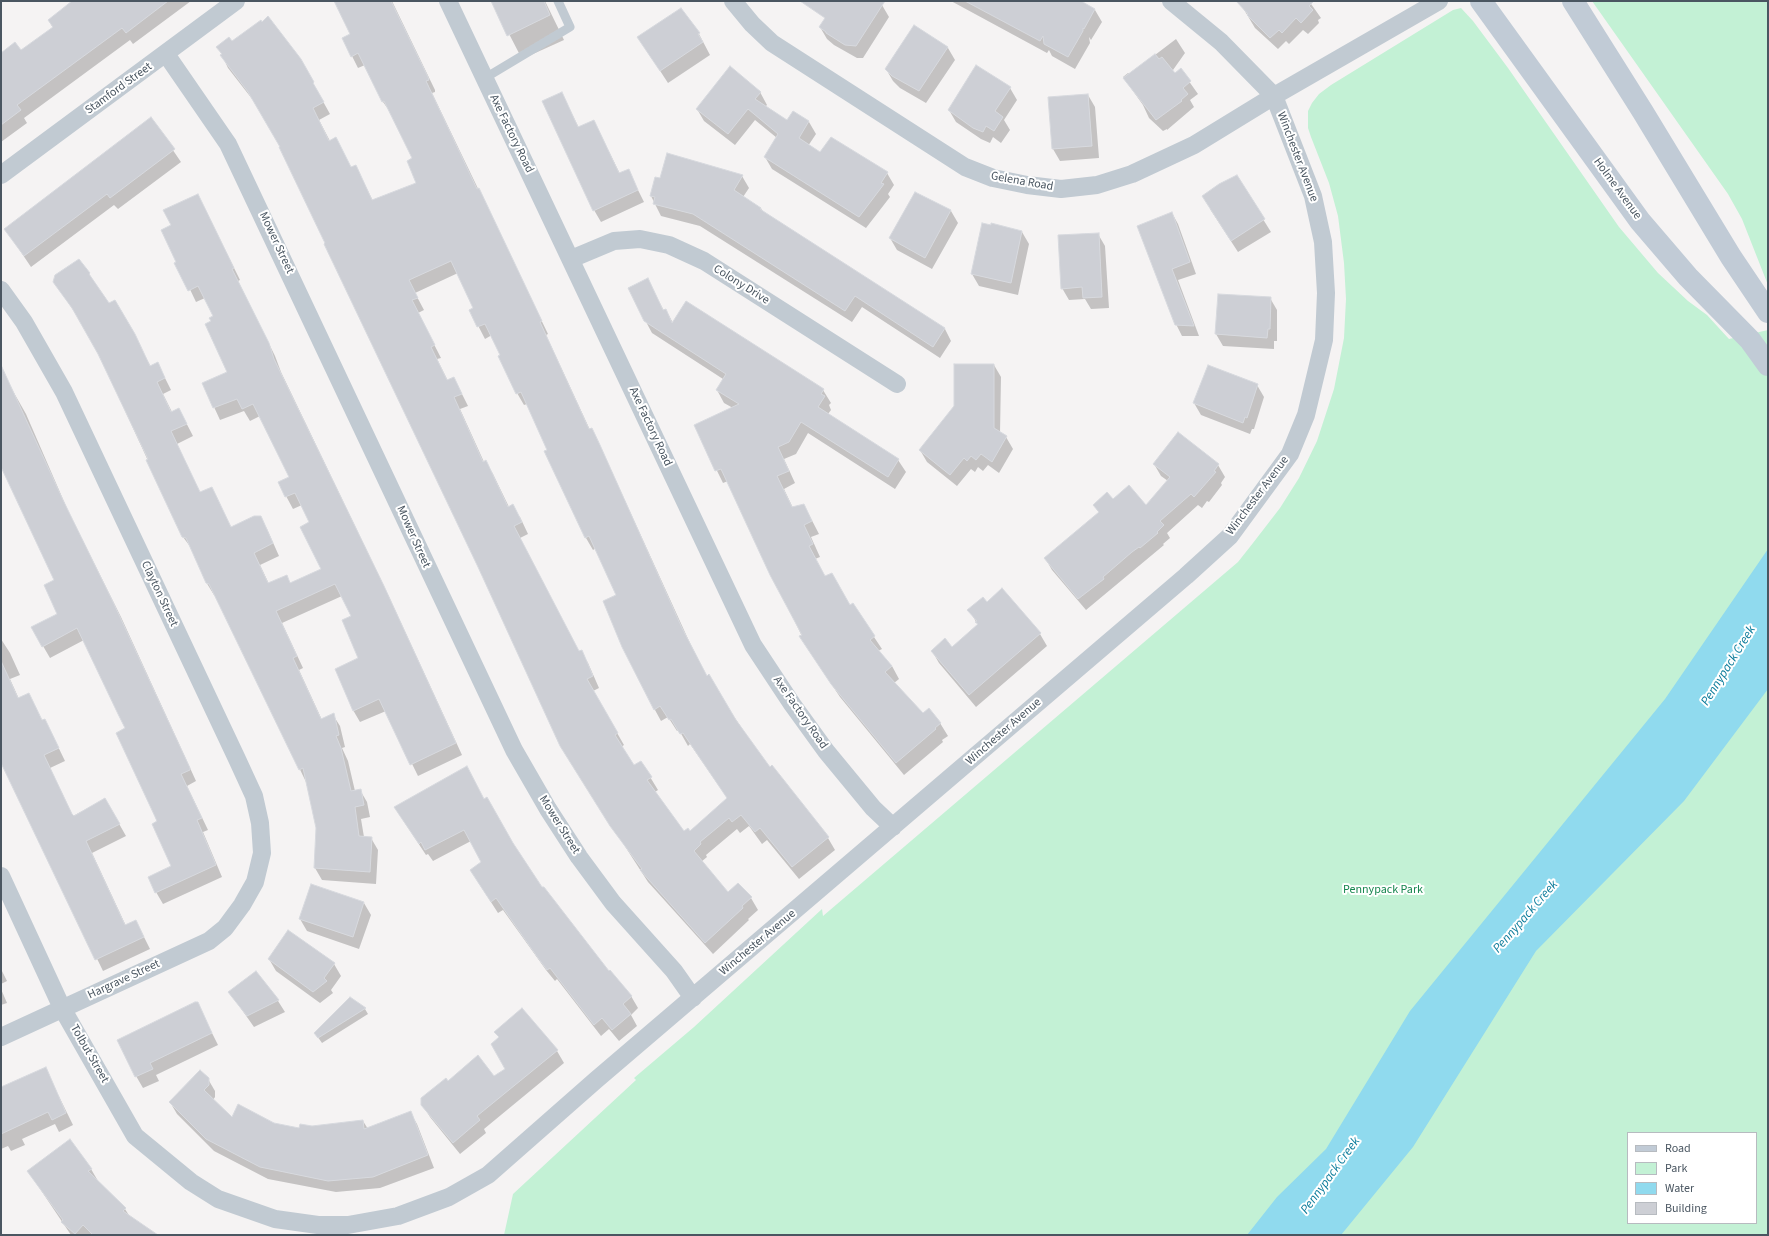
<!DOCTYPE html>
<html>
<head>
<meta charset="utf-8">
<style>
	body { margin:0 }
	#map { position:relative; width:1769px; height:1236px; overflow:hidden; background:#f5f3f3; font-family:"Source Sans 3",sans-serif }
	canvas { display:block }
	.frame { position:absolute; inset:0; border:2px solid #4a5661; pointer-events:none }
	.legend { position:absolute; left:1627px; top:1132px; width:130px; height:92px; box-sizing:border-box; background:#fff; border:1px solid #b7bbc0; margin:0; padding:5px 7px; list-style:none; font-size:12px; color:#4a5661 }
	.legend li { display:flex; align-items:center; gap:8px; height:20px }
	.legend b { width:20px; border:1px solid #b7bbc0 }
</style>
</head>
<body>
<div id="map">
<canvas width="1769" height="1236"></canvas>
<div class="frame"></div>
<ul class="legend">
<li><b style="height:5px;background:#c1cbd6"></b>Road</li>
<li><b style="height:11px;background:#c3f1d5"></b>Park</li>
<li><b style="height:11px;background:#90daee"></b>Water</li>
<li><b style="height:11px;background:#cdcfd5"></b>Building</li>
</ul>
</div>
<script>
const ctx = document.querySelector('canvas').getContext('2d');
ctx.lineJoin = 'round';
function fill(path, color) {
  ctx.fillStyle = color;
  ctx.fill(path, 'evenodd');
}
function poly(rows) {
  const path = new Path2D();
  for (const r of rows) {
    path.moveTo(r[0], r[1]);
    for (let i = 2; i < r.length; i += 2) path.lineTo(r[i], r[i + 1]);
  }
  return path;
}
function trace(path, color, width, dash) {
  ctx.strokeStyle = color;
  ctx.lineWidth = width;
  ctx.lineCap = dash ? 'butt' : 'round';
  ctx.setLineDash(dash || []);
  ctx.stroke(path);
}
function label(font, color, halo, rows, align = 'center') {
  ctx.font = font + ' "Source Sans 3",sans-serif';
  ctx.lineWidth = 4;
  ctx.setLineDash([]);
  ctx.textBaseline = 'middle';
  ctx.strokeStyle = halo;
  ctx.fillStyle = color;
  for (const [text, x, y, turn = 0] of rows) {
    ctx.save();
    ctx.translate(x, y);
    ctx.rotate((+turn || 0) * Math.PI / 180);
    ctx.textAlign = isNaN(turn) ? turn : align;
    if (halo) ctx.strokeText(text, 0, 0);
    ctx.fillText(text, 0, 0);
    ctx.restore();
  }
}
const green = poly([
	[1592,1,1768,1,1768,285,1742,219,1728,194],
	[1461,8,1473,21,1508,68,1619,227,1658,273,1688,301,1707,315,1729,339,1768,330,1768,1235,504,1235,513,1194,636,1080,634,1078,694,1027,822,909,823,916,1238,562,1253,543,1280,508,1299,478,1317,441,1334,389,1344,338,1346,299,1344,263,1338,216,1329,183,1311,137,1308,128,1308,111,1312,103,1319,94,1331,85,1453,10],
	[1628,1133,1756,1133,1756,1223,1628,1223]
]);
const water = poly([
	[1768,549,1768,689,1684,801,1536,951,1413,1147,1341,1235,1247,1235,1277,1197,1326,1149,1410,1011,1665,699]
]);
const shadow = poly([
	[74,1,191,1,133,44,130,40,24,118,27,123,1,142,1,72,53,28,49,21],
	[335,1,392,1,435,90,435,92,432,93,548,334,546,335,590,430,598,442,606,459,689,641,707,677,769,768,771,767,828,838,835,850,799,879,767,840,762,844,749,826,740,833,737,829,706,855,707,857,701,862,728,894,751,898,758,910,748,919,749,920,713,954,648,882,568,758,282,147,256,104,228,68,218,47,232,43,300,60,330,114,319,120,330,141,336,139,351,168,362,179,373,201,418,184,413,159,391,113,383,102,365,65,358,68,352,56,351,35],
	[458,273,475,308,470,310,485,339,492,335,502,355,517,393,524,405,527,404,548,450,546,451,586,538,593,550,596,548,617,595,655,710,661,721,668,717,677,731,679,730,688,746,690,744,728,799,689,832,684,832,655,792,658,790,641,762,634,767,621,747,624,745,593,691,599,688,588,663,581,651,579,652,520,538,528,534,520,517,509,507,493,474,486,462,484,462,460,409,468,406,460,390,453,378,448,381,437,359,441,358,418,313,424,310,415,293],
	[492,1,545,1,564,40,522,59],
	[837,1,875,1,882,5,889,17,863,58,857,58,834,45,827,39,820,27],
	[951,1,1081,1,1095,10,1102,22,1091,40,1089,37,1090,43,1075,69,1052,56,1049,50,1047,53],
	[1251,1,1309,1,1321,18,1318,20,1319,23,1308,34,1303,30,1289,44,1286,41,1278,49,1255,28,1243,8],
	[681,9,699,34,710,55,668,83,638,37],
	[914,26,948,48,955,60,926,103,900,88,893,81,886,69],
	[1176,39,1185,53,1161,87,1181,70,1198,94,1190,100,1194,107,1167,130,1167,129,1163,131,1149,118,1143,105,1123,77,1128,73,1130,74],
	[1010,88,1017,100,1004,120,1010,130,1001,143,993,137,990,143,981,139,956,122,949,110],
	[760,92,767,105,765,107,788,122,793,113,809,122,816,134,808,146,820,154,887,173,894,185,888,194,890,197,866,228,772,169,765,157,777,138,755,120,735,145,704,121,697,109],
	[562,94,579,128,594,121,620,174,628,170,644,202,601,222,594,210],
	[1088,95,1095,107,1099,158,1060,161,1053,149],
	[151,118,181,162,118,209,114,205,31,267,6,230],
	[742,176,749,188,743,197,761,208,763,213,945,329,951,341,940,358,862,307,852,322,700,226,661,216,651,196,661,179],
	[1236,176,1271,232,1238,252,1210,209,1220,184],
	[915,193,951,211,958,223,932,269,897,250,890,238],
	[204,207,240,280,238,281,275,356,281,372,390,599,462,755,418,776,386,711,360,722,353,710,360,658,352,617,342,596,282,623,303,668,299,670,322,720,333,715,340,726,345,747,342,748,348,761,355,791,360,790,367,802,370,817,361,819,364,837,371,838,378,850,376,884,322,880,315,868,317,828,306,782,216,595,214,595,206,582,192,549,183,537,99,354,80,320,54,282,89,274,109,305,115,301,151,367,158,364,171,390,163,394,172,412,179,409,193,436,177,444,200,493,231,528,260,517,267,529,279,556,260,565,269,584,286,576,291,584,323,569,311,523,302,505,293,509,279,483,290,478,260,416,250,421,244,411,220,420,203,383,229,373,212,322,214,317,205,298,196,302,177,262],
	[1172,213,1178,224,1196,274,1178,280,1199,336,1182,336,1176,324,1139,226],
	[992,224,1022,232,1029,244,1018,295,979,286,972,274],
	[1098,234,1105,246,1109,308,1091,309,1085,299,1069,300,1062,288],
	[648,280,664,311,666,310,673,323,823,390,831,403,829,405,831,410,828,414,898,460,906,472,895,489,808,433,796,454,784,459,795,483,784,489,793,508,804,505,819,534,811,537,820,557,815,559,825,577,850,607,853,604,874,637,882,649,878,651,892,666,899,679,894,683,923,715,940,723,948,736,942,740,943,742,904,775,840,697,808,649,728,481,723,483,695,426,733,408,724,403,717,390,723,379,652,333,645,320],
	[1270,298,1277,310,1277,341,1274,341,1274,349,1223,346,1216,334],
	[994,365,1001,377,1000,434,1006,437,1013,449,999,473,988,465,983,471,978,467,975,472,971,469,957,486,927,462,920,450],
	[1,370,26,414,69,513,121,617,196,781,187,786,208,830,203,832,222,877,163,904,156,892,172,867,126,729,84,640,50,658,32,627,58,615,55,580,1,465],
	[1257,385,1264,397,1254,429,1252,429,1250,434,1201,415,1194,403],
	[1154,464,1218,465,1225,477,1221,483,1222,485,1209,502,1207,501,1202,508,1198,505,1167,533,1170,538,1163,544,1164,545,1086,610,1052,570,1045,558,1099,513,1094,505,1113,500,1146,507,1168,481,1161,476],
	[1002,590,1040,634,1047,646,976,707,939,663,932,651,952,648,978,625,969,610,987,603],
	[1,639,10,653,20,675,10,679,19,699,51,732,65,761,50,768,73,816,105,799,126,836,92,853,126,926,136,921,150,949,103,971,1,761],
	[484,800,542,889,609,972,631,996,638,1008,631,1015,637,1026,619,1041,609,1029,601,1036,557,979,555,981,546,970,503,910,498,913,478,882,483,863,471,841,433,861,428,854,426,855,395,808],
	[311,885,364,903,371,915,359,949,307,931,300,919],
	[269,959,334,964,341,976,331,990,333,993,320,1003,276,971],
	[1,969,7,981,1,984],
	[255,972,278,1001,285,1012,254,1027,230,993],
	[1,989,7,1003,1,1005],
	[350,998,365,1009,368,1014,322,1043,315,1033],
	[197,1003,218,1045,156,1075,159,1081,143,1088,136,1076],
	[522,1010,557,1051,564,1063,484,1129,486,1133,460,1154,430,1117,422,1104,448,1082,493,1078,506,1070,499,1038,496,1032],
	[45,1068,73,1125,59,1132,55,1124,22,1139,25,1145,11,1151,8,1146,1,1149,1,1089],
	[208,1079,215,1091,215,1097,213,1100,232,1118,300,1129,363,1121,368,1129,410,1112,417,1124,434,1168,380,1188,336,1192,268,1179,214,1151,177,1114,170,1102],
	[91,1169,98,1181,125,1209,130,1217,157,1235,71,1235,28,1171]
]);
const building = poly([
	[72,1,168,1,126,33,122,28,17,105,21,110,1,125,1,53,15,42,21,50,53,27,48,20,72,1],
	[334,1,391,1,428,77,429,80,426,81,477,189,479,188,542,321,540,322,589,429,592,428,600,445,682,628,707,676,709,674,736,720,770,767,772,765,829,837,792,867,760,828,755,832,741,815,732,822,729,818,700,842,701,844,694,851,728,892,738,883,752,897,742,906,743,908,705,943,640,870,642,869,610,826,560,746,478,567,324,244,325,243,323,239,279,147,280,147,248,92,220,55,222,54,216,47,229,37,232,41,261,20,262,22,268,16,301,59,314,82,313,83,324,102,313,108,329,141,336,137,351,167,356,165,372,200,416,183,407,161,412,158,384,101,382,102,358,53,351,57,342,38,350,34,334,1],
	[451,261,473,308,469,310,477,327,485,324,500,355,498,356,516,394,521,392,547,450,544,451,585,538,589,536,616,595,603,601,622,647,654,710,660,706,669,720,671,719,680,734,683,733,727,798,690,831,688,828,684,831,647,780,652,777,641,761,634,765,615,735,618,733,587,679,593,676,582,650,579,651,514,526,522,522,513,504,508,507,486,460,483,462,454,397,462,394,454,377,447,380,431,347,435,345,412,300,418,298,409,280,451,261],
	[491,1,544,1,550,15,507,36,491,1],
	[800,1,885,1,856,46,845,45,826,33,826,32,819,27,825,18,800,1],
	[965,1,1081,1,1095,9,1084,29,1083,28,1083,31,1068,57,1044,44,1043,36,1040,41,965,1],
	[1236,1,1314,1,1309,6,1313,10,1301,23,1296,18,1282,33,1279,30,1270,38,1247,15,1248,14,1236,1],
	[681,8,700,33,698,34,703,42,660,71,637,37,681,8],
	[914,25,948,47,919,91,892,76,885,69,914,25],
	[1155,54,1159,59,1162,57,1175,73,1181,68,1191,81,1183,88,1188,94,1181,100,1182,101,1156,120,1123,78,1155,54],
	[976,65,1011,87,995,111,1003,117,994,131,986,126,983,132,973,128,948,110,976,65],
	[730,66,761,92,755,99,787,120,793,111,809,121,799,138,820,152,831,137,888,172,881,183,884,184,859,217,764,157,778,134,748,109,728,134,696,109,730,66],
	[562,92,578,127,594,120,619,173,629,169,638,190,593,211,542,101,562,92],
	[1088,94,1092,146,1052,149,1048,97,1088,94],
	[151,117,175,149,110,198,107,194,24,256,4,229,151,117],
	[667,153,743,175,734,190,761,208,760,209,766,213,945,328,933,347,855,296,845,311,693,214,653,204,655,197,650,196,655,177,660,178,667,153],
	[1237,175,1265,219,1231,241,1202,196,1219,184,1237,175],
	[915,192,951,210,925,258,889,238,915,192],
	[198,194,234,268,232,269,269,343,274,359,384,586,456,743,410,765,379,699,353,711,335,669,358,658,342,620,351,616,335,584,276,611,297,656,293,658,321,719,334,713,339,735,336,736,341,748,351,791,361,789,364,805,355,807,359,836,372,837,370,872,314,868,316,828,303,768,299,770,209,584,206,583,186,538,182,537,146,460,148,459,98,354,72,308,53,282,55,275,79,259,90,273,89,274,109,303,115,300,135,334,150,366,158,362,165,378,157,382,171,412,179,408,187,424,171,431,200,492,212,487,231,527,254,516,261,516,273,543,254,553,268,583,287,575,290,583,321,569,300,527,309,522,295,493,285,497,278,482,289,477,253,404,242,409,237,399,213,408,202,383,227,372,205,324,211,321,209,318,213,316,198,286,188,291,174,263,176,262,161,230,171,225,163,210,198,194],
	[1172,212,1190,262,1172,269,1194,326,1175,325,1137,226,1172,212],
	[982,223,991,225,991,223,1022,231,1011,283,971,274,982,223],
	[1099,233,1102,297,1083,298,1082,287,1061,289,1058,235,1099,233],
	[648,278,663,310,666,309,672,323,686,301,824,389,821,394,825,396,818,407,899,459,888,477,801,422,789,442,778,447,789,471,777,476,792,507,804,504,812,521,804,525,813,544,809,546,825,576,832,573,850,605,853,603,875,636,870,640,892,666,885,672,923,713,929,708,941,723,935,728,936,729,896,763,831,684,799,636,802,635,770,575,721,469,715,471,694,425,739,404,716,390,726,374,644,321,628,288,648,278],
	[1218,294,1271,297,1270,329,1268,329,1267,338,1215,334,1218,294],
	[954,364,994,364,994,428,1007,436,992,462,981,454,976,460,971,456,967,461,964,458,950,475,919,450,954,406,954,364],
	[1,365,63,500,114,604,190,768,190,770,181,774,202,818,197,820,216,865,155,893,148,877,171,866,152,824,157,821,116,733,125,728,118,714,77,628,42,647,31,627,57,614,44,585,54,580,1,467,1,365],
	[1208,365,1258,384,1247,418,1245,417,1243,423,1193,403,1208,365],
	[1178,432,1219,464,1214,471,1216,472,1194,497,1191,494,1160,521,1164,525,1157,532,1158,533,1140,548,1139,547,1132,552,1103,577,1104,579,1078,599,1044,558,1099,512,1093,505,1107,492,1113,499,1129,485,1146,505,1170,477,1153,464,1178,432],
	[1002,588,1041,633,969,695,931,651,945,638,952,647,978,624,975,622,977,621,967,610,983,597,987,602,1002,588],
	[1,661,18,698,29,693,42,720,45,719,59,748,44,755,72,814,74,816,105,798,120,824,86,841,125,925,136,920,144,937,95,960,1,763,1,661],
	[467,766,484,799,487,797,513,843,542,887,544,887,609,971,610,970,632,996,623,1004,631,1014,612,1030,602,1018,594,1025,550,968,547,970,538,958,496,898,491,902,470,870,481,862,464,830,425,850,421,842,419,844,394,807,467,766],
	[311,884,364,902,353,937,299,919,311,884],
	[288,930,335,963,324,978,327,981,313,992,268,959,288,930],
	[256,971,279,1000,247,1016,228,992,256,971],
	[350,997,366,1008,318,1038,314,1033,350,997],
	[195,1002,198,1002,212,1033,150,1063,153,1069,135,1077,117,1040,195,1002],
	[522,1008,558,1050,477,1116,480,1120,453,1143,421,1105,421,1098,446,1078,448,1081,478,1055,494,1076,505,1069,491,1044,499,1037,494,1032,522,1008],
	[46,1067,66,1113,52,1120,48,1112,1,1134,1,1087,46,1067],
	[200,1070,209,1078,209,1085,204,1090,232,1117,238,1104,274,1123,299,1128,300,1124,312,1126,363,1120,364,1129,411,1111,428,1155,373,1177,328,1181,260,1167,206,1139,169,1102,200,1070],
	[70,1139,92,1169,88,1171,126,1208,123,1211,158,1235,93,1235,83,1225,75,1234,61,1222,63,1220,27,1171,70,1139]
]);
const service = poly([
	[485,78,570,27,558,1]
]);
const minor = poly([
	[448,1,753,645,792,704,826,751,873,808,893,827],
	[733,1,752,24,772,43,965,167,993,178,1027,185,1061,189,1097,185,1132,174,1194,145,1274,96,1439,1],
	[166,54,228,144,514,750,548,809,579,857,613,903,674,971,693,998],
	[1,175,236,1],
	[571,259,614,241,640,239,669,245,704,261,897,384],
	[1,290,24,322,64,392,237,759,254,796,260,823,262,853,255,882,242,905,225,928,209,941,1,1037],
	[1,876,62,1008,135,1136,191,1182,218,1199,275,1219,318,1225,348,1225,398,1216,449,1197,488,1175,596,1080,1186,576,1230,536,1290,454,1306,415,1324,340,1326,293,1323,242,1313,196,1274,96,1221,42,1171,1]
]);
const secondary = poly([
	[1481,1,1640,221,1688,277,1750,340,1768,365],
	[1573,1,1643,112,1731,257,1768,312]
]);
const streetNames = [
	["Stamford Street",119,89,-36],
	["Axe Factory Road",511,134,64],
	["Winchester Avenue",1297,157,69],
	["Gelena Road",1022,182,10],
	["Holme Avenue",1617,189,54],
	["Mower Street",276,243,65],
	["Colony Drive",741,285,32],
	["Axe Factory Road",650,427,65],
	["Winchester Avenue",1258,496,-53],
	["Mower Street",413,537,66],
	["Clayton Street",159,594,65],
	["Axe Factory Road",800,713,55],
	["Winchester Avenue",1004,732,-41],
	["Mower Street",559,825,58],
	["Winchester Avenue",758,943,-40],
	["Hargrave Street",124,980,-25],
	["Tolbut Street",89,1054,60]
];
const parkNames = [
	["Pennypack Park",1383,890]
];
const waterNames = [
	["Pennypack Creek",1729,666,-58],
	["Pennypack Creek",1526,917,-49],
	["Pennypack Creek",1331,1176,-54]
];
fill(green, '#c3f1d5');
fill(water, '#90daee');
fill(shadow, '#0003');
fill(building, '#cdcfd5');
trace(building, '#d7d9de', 1);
trace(service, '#c1cad2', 9);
trace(minor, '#c1cad2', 18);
trace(secondary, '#c1cbd6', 22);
label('12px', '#4a5661', '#fff', streetNames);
label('12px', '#17864f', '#fff', parkNames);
label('italic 13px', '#0c7c9b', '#fff', waterNames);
</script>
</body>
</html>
